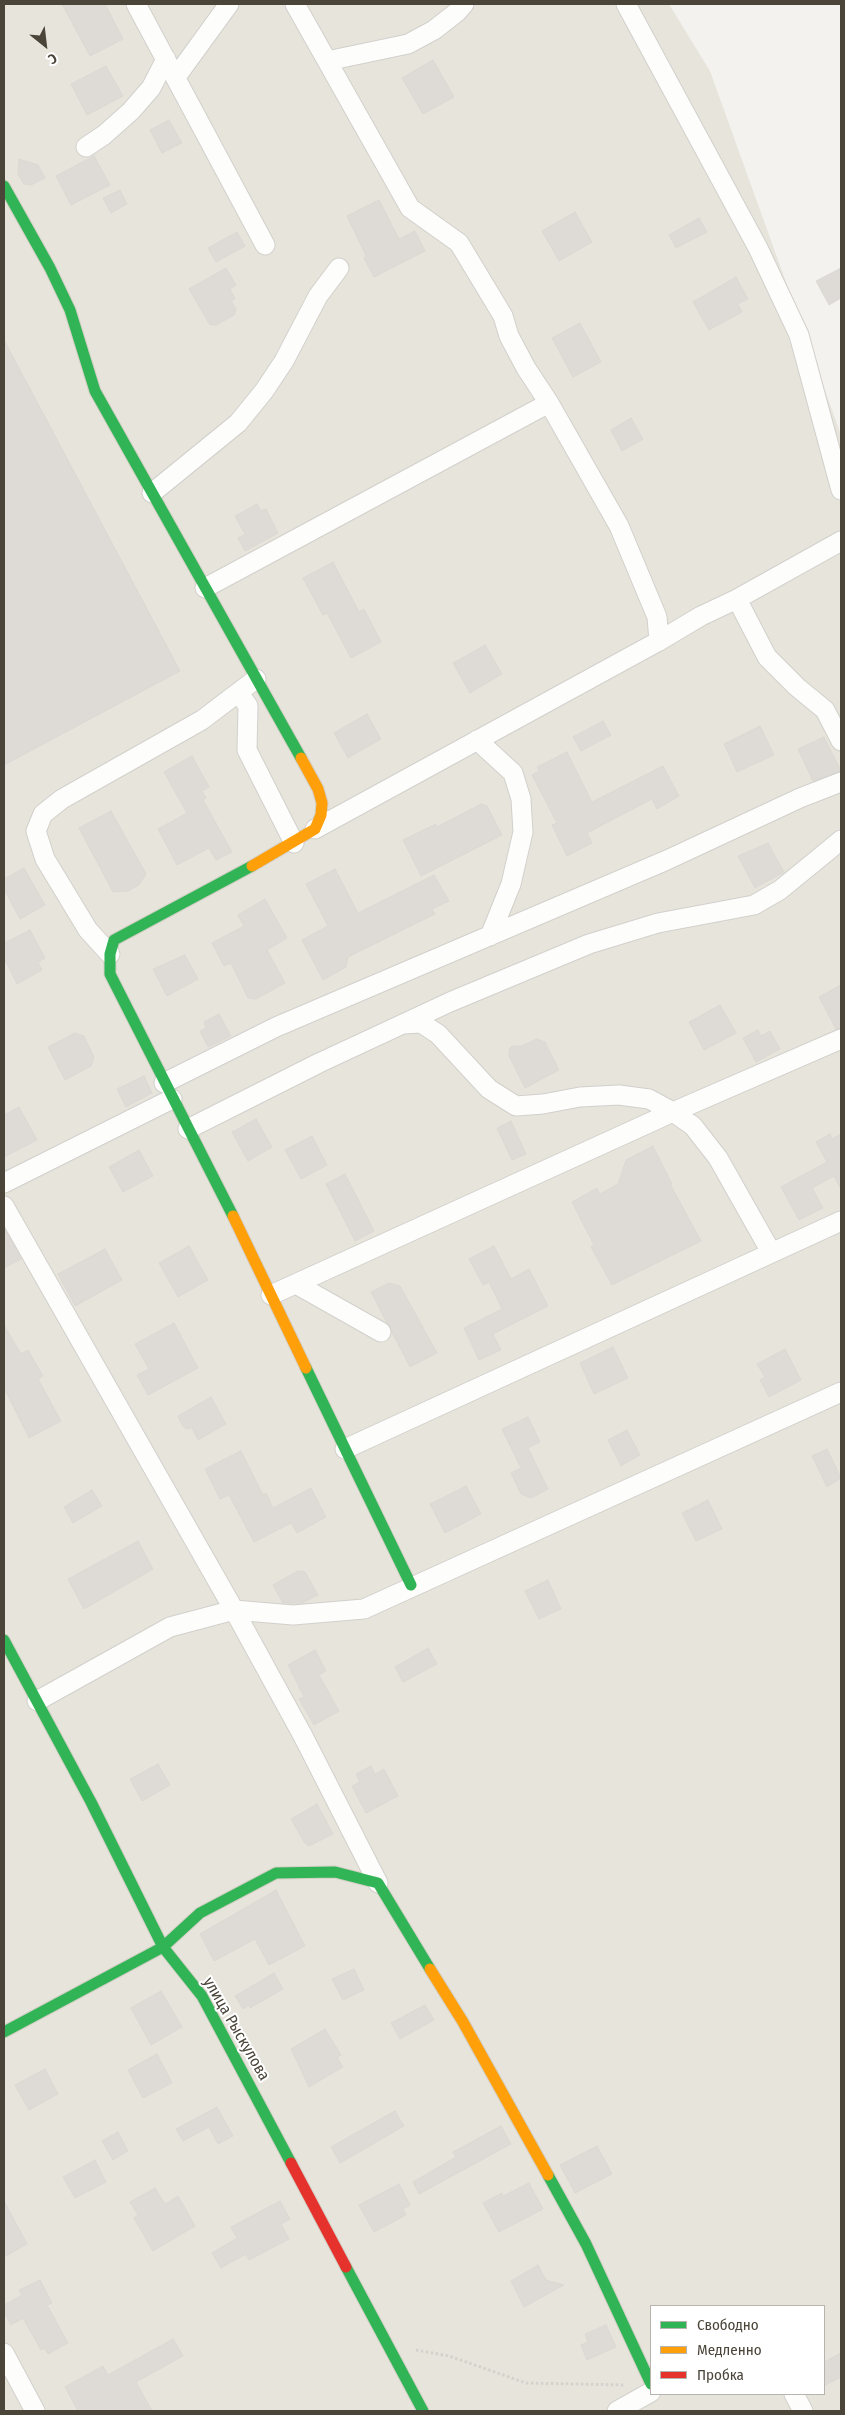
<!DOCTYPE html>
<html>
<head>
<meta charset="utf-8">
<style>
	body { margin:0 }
	#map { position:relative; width:845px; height:2415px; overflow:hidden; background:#f4f2ee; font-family:"Fira Sans Condensed",sans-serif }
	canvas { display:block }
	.frame { position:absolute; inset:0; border:5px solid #4b4439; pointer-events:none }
	.legend { position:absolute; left:650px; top:2305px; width:175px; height:90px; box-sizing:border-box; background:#fff; border:1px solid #b7b4b0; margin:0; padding:6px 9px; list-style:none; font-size:15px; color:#4b4439 }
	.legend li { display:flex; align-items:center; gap:10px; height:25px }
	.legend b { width:25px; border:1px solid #b7b4b0 }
	.north { position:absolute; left:20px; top:20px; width:50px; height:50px; -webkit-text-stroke:4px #fff; paint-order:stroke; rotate:151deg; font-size:14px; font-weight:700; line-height:20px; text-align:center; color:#4b4439 }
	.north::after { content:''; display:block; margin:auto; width:18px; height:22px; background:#4b4439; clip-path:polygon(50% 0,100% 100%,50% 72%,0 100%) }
</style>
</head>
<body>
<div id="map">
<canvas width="845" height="2415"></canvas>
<div class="frame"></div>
<ul class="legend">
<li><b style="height:6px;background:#30b455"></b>Свободно</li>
<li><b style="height:6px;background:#ff9f0a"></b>Медленно</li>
<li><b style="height:6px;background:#e5322d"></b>Пробка</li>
</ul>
<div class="north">С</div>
</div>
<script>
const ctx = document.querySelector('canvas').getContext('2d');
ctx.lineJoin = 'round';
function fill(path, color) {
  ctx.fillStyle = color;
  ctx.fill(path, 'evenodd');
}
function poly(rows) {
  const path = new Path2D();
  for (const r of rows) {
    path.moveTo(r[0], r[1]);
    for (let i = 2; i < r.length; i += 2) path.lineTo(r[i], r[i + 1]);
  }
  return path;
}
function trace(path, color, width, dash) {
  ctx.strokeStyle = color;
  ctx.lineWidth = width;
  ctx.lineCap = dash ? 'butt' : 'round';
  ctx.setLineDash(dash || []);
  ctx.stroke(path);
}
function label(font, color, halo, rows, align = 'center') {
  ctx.font = font + ' "Fira Sans Condensed",sans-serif';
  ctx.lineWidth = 4;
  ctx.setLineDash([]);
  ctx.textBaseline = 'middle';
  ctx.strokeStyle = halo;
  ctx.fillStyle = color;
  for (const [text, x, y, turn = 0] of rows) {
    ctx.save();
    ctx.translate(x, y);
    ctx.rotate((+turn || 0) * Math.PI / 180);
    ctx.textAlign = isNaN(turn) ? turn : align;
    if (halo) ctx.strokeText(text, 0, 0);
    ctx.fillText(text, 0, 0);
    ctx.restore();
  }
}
const residential = poly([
	[4,4,669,4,710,71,841,435,841,2411,4,2411],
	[651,2306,824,2306,824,2394,651,2394]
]);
const building = poly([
	[62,4,105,4,123,39,90,56,62,4],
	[433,60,454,97,423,114,402,78,433,60],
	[106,66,123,96,87,115,71,84,106,66],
	[169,120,182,143,162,153,150,130,169,120],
	[94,156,110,185,71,205,56,176,94,156],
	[19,159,38,165,45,178,31,185,24,184,18,174,19,159],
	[120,190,127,204,111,213,103,198,120,190],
	[379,200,399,239,415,231,425,251,374,277,364,258,366,256,347,216,379,200],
	[575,212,592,242,559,261,542,231,575,212],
	[699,218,707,232,676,248,669,235,699,218],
	[237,232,245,246,216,262,208,248,237,232],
	[226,268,236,285,230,289,235,299,231,301,236,309,234,315,216,325,210,325,189,289,226,268],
	[841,268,841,298,829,305,816,281,841,268],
	[736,277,748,299,738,304,742,312,709,330,693,302,736,277],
	[580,323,601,362,573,377,552,338,580,323],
	[4,340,180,671,4,765,4,340],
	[631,418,643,439,622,451,611,430,631,418],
	[257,504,261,511,266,509,278,533,245,551,238,538,245,534,235,516,257,504],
	[333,562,359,612,364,609,381,642,351,658,327,613,323,615,303,578,333,562],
	[485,645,502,674,470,693,453,663,485,645],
	[367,714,381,739,348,758,334,733,367,714],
	[603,721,611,735,581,751,573,737,603,721],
	[760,726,774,755,737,772,724,744,760,726],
	[824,737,841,771,813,781,798,749,824,737],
	[567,752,592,802,663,766,679,796,657,809,652,799,587,833,592,843,567,856,552,825,557,823,532,775,539,771,537,767,567,752],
	[192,756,209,787,202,791,206,798,203,800,232,852,216,860,209,848,177,865,158,829,187,813,164,772,192,756],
	[481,804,487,806,502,835,421,876,403,840,436,824,437,827,481,804],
	[111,811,146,874,139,885,128,891,113,892,79,828,111,811],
	[768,843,784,872,755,888,738,856,768,843],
	[24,868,45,905,20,919,4,889,4,879,24,868],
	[335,869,358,913,434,875,449,901,432,909,435,914,348,957,346,967,323,980,302,940,328,926,306,884,335,869],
	[265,899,287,938,267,950,285,983,256,999,248,998,231,963,224,966,212,943,244,926,238,915,265,899],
	[30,930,45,958,38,962,42,970,17,984,4,958,4,943,30,930],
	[185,955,198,979,167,996,153,969,185,955],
	[841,985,841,1028,836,1029,819,997,841,985],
	[720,1005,736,1033,704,1050,689,1022,720,1005],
	[219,1014,231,1036,208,1047,200,1031,206,1028,204,1022,219,1014],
	[758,1030,761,1036,770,1031,780,1049,756,1062,743,1038,758,1030],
	[75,1033,84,1036,94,1057,91,1066,65,1080,48,1047,75,1033],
	[537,1039,545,1042,559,1070,525,1088,509,1056,509,1050,512,1046,521,1046,537,1039],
	[144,1076,152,1093,126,1107,117,1089,144,1076],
	[19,1107,37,1140,4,1157,4,1115,19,1107],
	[256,1119,272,1147,248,1161,232,1132,256,1119],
	[511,1121,526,1154,512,1160,497,1128,511,1121],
	[830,1134,832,1139,841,1134,841,1189,834,1176,812,1188,823,1208,799,1220,781,1187,827,1162,816,1142,830,1134],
	[312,1136,327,1165,301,1179,285,1150,312,1136],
	[653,1146,672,1184,670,1184,701,1241,612,1285,591,1247,594,1245,572,1202,597,1188,600,1194,618,1184,626,1160,653,1146],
	[139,1150,153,1176,123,1192,109,1167,139,1150],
	[345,1174,374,1231,355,1241,326,1184,345,1174],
	[4,1228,21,1259,4,1268,4,1228],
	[189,1246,208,1280,178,1297,159,1263,189,1246],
	[494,1246,511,1279,529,1269,548,1306,493,1334,501,1350,479,1360,464,1328,502,1309,489,1282,483,1285,469,1259,494,1246],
	[105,1249,122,1280,75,1306,58,1274,105,1249],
	[389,1283,400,1286,437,1353,410,1367,371,1292,389,1283],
	[174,1323,198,1368,148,1395,137,1375,149,1369,135,1344,174,1323],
	[4,1325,21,1354,28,1350,43,1376,38,1379,61,1421,29,1438,4,1388,4,1325],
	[613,1347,628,1378,594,1394,580,1363,613,1347],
	[785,1349,801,1380,769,1397,760,1380,765,1377,757,1364,785,1349],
	[211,1397,226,1424,198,1440,192,1428,186,1429,182,1425,178,1416,211,1397],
	[528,1417,540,1442,528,1448,548,1489,531,1498,521,1494,511,1473,521,1468,502,1429,528,1417],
	[627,1430,640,1455,621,1466,608,1440,627,1430],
	[827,1449,841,1478,827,1487,812,1456,827,1449],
	[241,1451,263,1495,266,1493,273,1508,311,1488,326,1517,297,1533,291,1523,254,1542,229,1495,220,1499,205,1469,241,1451],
	[466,1486,481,1514,445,1533,430,1504,466,1486],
	[92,1490,102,1506,73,1523,64,1507,92,1490],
	[708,1500,722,1529,696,1541,682,1513,708,1500],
	[138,1541,153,1569,84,1609,68,1579,138,1541],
	[298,1571,305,1572,318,1595,302,1603,283,1603,273,1585,298,1571],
	[548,1580,561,1609,539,1619,525,1591,548,1580],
	[428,1648,437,1664,403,1682,395,1667,428,1648],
	[315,1650,326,1671,319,1675,339,1711,314,1725,299,1699,304,1697,288,1665,315,1650],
	[158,1764,170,1785,142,1801,130,1779,158,1764],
	[371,1766,375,1774,384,1769,398,1796,366,1813,352,1786,360,1782,356,1774,371,1766],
	[317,1804,333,1834,309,1846,304,1842,291,1819,317,1804],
	[276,1890,305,1946,269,1965,255,1939,214,1961,200,1934,276,1890],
	[354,1969,364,1990,343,2000,332,1979,354,1969],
	[274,1973,283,1989,250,2008,249,2005,243,2009,235,1996,274,1973],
	[161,1991,182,2027,151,2045,131,2008,161,1991],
	[425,2005,434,2020,400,2039,391,2023,425,2005],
	[325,2029,341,2055,337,2057,343,2067,309,2087,291,2049,325,2029],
	[157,2054,172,2083,143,2098,128,2070,157,2054],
	[45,2069,58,2094,29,2110,15,2085,45,2069],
	[217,2107,233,2136,218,2144,209,2127,183,2141,176,2129,217,2107],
	[395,2111,404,2126,340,2163,331,2147,395,2111],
	[501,2126,511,2144,419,2194,413,2182,456,2157,453,2152,501,2126],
	[118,2132,128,2151,113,2160,102,2141,118,2132],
	[597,2146,612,2174,575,2193,560,2165,597,2146],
	[95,2160,106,2182,75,2198,63,2177,95,2160],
	[529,2183,543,2209,499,2232,483,2203,502,2193,503,2196,529,2183],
	[399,2184,410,2205,403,2209,406,2215,374,2232,359,2205,399,2184],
	[155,2188,165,2204,178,2196,195,2226,153,2251,134,2218,138,2215,130,2202,155,2188],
	[4,2201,27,2244,4,2257,4,2201],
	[280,2201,290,2219,281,2224,289,2239,249,2260,246,2254,221,2268,212,2253,237,2238,231,2227,280,2201],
	[538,2265,546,2280,564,2285,524,2307,511,2281,538,2265],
	[40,2280,52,2303,47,2305,68,2343,48,2354,44,2348,41,2350,23,2318,11,2325,4,2312,4,2305,22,2295,19,2290,40,2280],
	[606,2325,616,2347,587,2360,581,2345,588,2342,585,2334,606,2325],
	[173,2339,183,2356,136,2382,152,2411,78,2411,65,2387,103,2366,108,2375,173,2339],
	[841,2353,841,2377,824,2386,824,2362,841,2353]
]);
const path = poly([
	[416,2350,449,2356,526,2383,625,2385]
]);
const street = poly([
	[136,4,265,245],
	[295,4,410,208,459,243,503,316,509,336,526,368,549,403,619,526,657,617,659,641],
	[626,4,758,248,799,335,841,490],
	[327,61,408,44,434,30,457,12,464,4],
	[176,77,229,4],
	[86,147,104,135,131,111,151,88,166,59],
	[152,493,238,423,264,391,284,361,318,296,339,268],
	[205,588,549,403],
	[737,599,767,657,797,687,825,710,841,741],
	[239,693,248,706,247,750,294,843],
	[477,740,513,773,521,799,523,832,511,884,490,936],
	[315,829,659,641,701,616,737,599,841,541],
	[110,954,88,930,45,859,36,831,43,814,62,799,202,720,256,679],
	[404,1024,421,1023,438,1034,489,1089,516,1106,543,1104,580,1097,619,1095,649,1099,673,1112,693,1126,718,1158,771,1252],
	[164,1083,276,1027,667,860,800,798,841,782],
	[188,1129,319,1063,450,1002,589,944,658,923,754,905,780,890,841,840],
	[4,1183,172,1099],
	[4,1206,234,1610,303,1736,378,1883],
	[296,1284,381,1332],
	[271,1295,673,1112,841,1039],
	[345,1449,841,1221],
	[37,1701,170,1627,234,1610,293,1615,364,1609,841,1392],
	[4,2353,35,2411],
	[794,2394,803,2411],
	[617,2411,651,2392]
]);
const fast = poly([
	[4,186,50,268,70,310,95,391,301,758],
	[233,1216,110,974,110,954,114,940,252,866],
	[306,1368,411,1585],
	[4,1640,91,1802,163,1947,202,1996,291,2163],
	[4,2032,163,1947,200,1913,276,1873,335,1872,378,1883,430,1969],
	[548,2175,586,2244,651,2384],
	[346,2267,423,2411]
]);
const slow = poly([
	[252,866,315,829,321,815,322,803,318,789,301,758],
	[233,1216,306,1368],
	[430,1969,463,2022,548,2175]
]);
const jam = poly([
	[291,2163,346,2267]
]);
const streetNames = [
	["улица Рыскулова",236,2029,60]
];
fill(residential, '#e7e4dc');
fill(building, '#dedbd6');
trace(building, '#dcd9d4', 1);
trace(street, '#d2d0cb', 21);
trace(fast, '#d3cfc5', 13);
trace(slow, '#d3cfc5', 13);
trace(jam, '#d3cfc5', 13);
trace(path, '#d3d2cc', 3, [2.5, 2.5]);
trace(street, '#fdfdfc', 19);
trace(fast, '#30b455', 11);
trace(slow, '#ff9f0a', 11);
trace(jam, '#e5322d', 11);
label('16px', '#4b4439', '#fff', streetNames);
</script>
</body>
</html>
